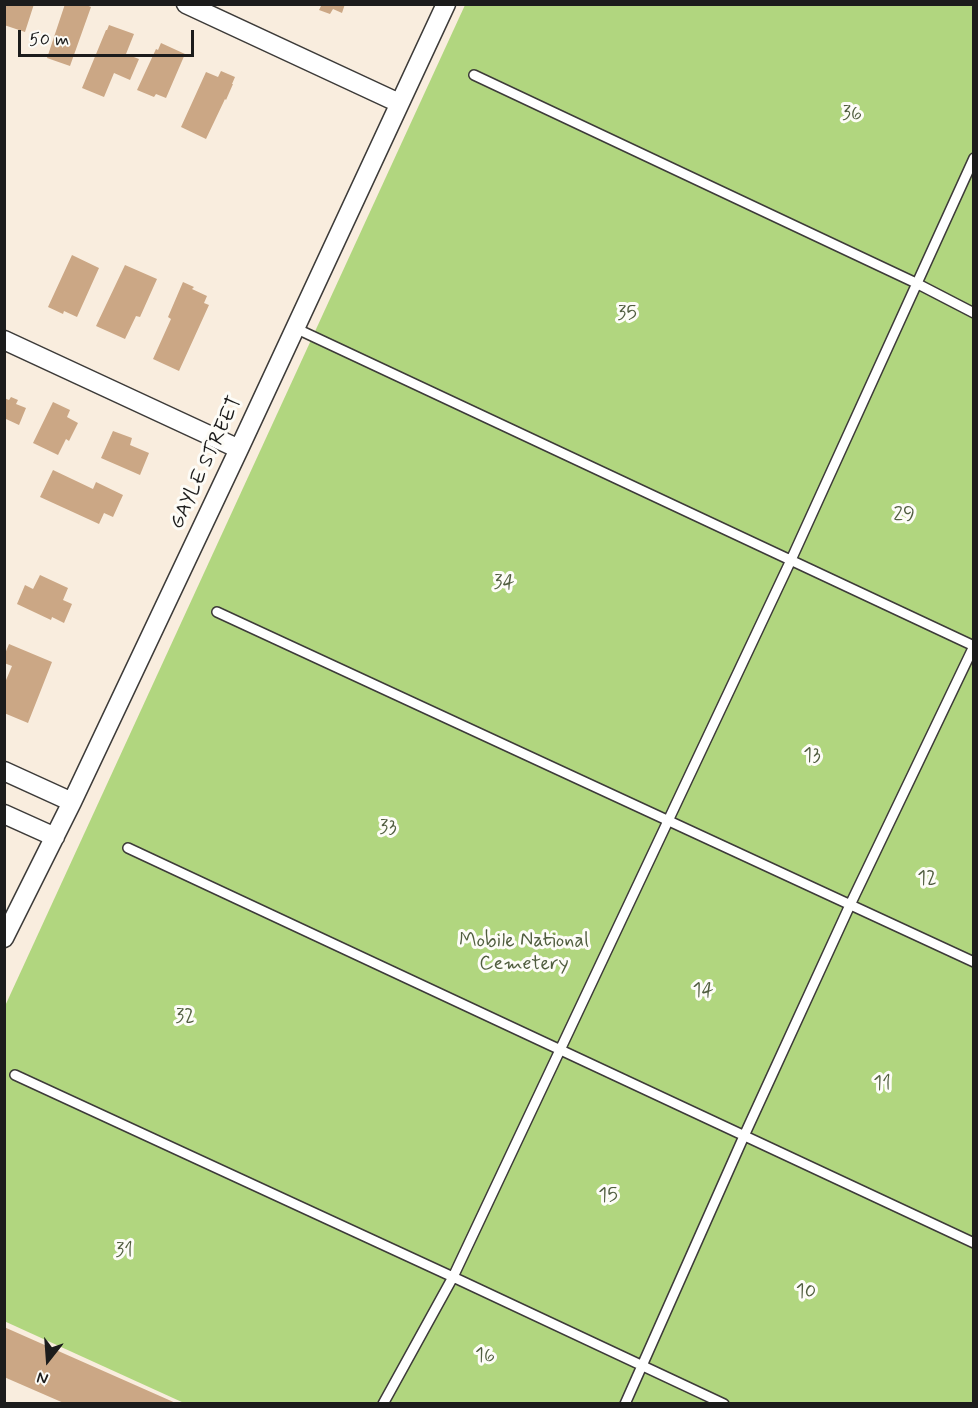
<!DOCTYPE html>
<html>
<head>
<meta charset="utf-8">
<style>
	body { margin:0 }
	#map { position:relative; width:978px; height:1408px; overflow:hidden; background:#f9edde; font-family:Mynerve,sans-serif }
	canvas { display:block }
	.frame { position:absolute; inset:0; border:6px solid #1c1c1c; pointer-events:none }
	.north { position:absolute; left:18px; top:1330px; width:60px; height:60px; -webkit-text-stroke:4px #fdfcf7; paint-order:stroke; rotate:197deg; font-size:16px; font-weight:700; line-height:24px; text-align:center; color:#1c1c1c }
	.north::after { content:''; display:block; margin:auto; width:21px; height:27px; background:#1c1c1c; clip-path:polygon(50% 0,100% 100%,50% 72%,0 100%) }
	.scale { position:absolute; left:18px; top:30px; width:176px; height:27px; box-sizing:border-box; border:3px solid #1c1c1c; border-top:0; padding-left:8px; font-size:18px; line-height:21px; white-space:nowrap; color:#1c1c1c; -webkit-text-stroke:4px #fdfcf7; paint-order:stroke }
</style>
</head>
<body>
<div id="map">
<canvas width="978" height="1408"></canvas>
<div class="frame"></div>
<div class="north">N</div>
<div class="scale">50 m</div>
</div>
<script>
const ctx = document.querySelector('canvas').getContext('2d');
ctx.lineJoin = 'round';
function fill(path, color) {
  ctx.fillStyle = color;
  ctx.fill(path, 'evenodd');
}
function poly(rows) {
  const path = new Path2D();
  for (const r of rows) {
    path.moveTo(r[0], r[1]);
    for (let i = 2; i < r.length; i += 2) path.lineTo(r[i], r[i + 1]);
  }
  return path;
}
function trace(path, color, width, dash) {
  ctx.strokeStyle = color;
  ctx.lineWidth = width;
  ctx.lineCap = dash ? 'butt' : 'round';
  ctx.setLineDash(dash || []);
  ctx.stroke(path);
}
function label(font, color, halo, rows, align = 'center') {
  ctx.font = font + ' Mynerve,sans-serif';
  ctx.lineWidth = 6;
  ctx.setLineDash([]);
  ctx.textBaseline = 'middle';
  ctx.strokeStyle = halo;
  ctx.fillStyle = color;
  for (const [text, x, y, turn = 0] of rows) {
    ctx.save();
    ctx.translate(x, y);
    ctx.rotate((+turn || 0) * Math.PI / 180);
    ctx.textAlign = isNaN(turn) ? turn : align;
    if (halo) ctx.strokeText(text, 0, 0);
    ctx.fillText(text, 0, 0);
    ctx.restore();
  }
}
const green = poly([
	[465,5,973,5,973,1403,184,1403,4,1321,5,1006]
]);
const building = poly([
	[4,4,34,4,25,32,4,25],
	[65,4,84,4,91,7,70,66,47,58],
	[322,4,345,4,342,13,333,9,330,14,319,10],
	[109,25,134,34,126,54,139,59,130,80,114,73,104,97,82,88,106,30,107,30],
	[161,43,185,54,166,98,156,94,154,97,137,90,156,49,158,50],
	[221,71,235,77,232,84,233,84,226,100,225,99,206,139,181,127,206,72,218,77],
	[72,255,99,268,77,317,64,311,63,314,48,307],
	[125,265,157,279,140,317,136,316,125,339,96,326],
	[183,282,194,287,192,289,207,296,204,303,209,305,179,371,153,359,171,319,168,317],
	[11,397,18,400,16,404,26,408,19,425,6,419,4,423,4,398,9,400],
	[53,402,70,410,67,417,78,423,69,441,66,439,58,455,33,443],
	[113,431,132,438,130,445,149,453,140,475,101,458],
	[53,470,93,489,96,482,123,495,113,517,104,513,99,524,40,497],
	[40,575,68,588,63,600,72,604,64,623,52,617,51,620,17,604,25,585,33,589],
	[9,644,52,662,28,723,4,713,4,685,12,666,4,663,4,656],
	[4,1327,178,1404,66,1404,4,1377]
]);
const lane = poly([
	[474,75,916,283,974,313],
	[295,328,974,646],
	[217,612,974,962],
	[128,848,974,1243],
	[15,1075,453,1277,724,1404],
	[383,1404,453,1277,791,560,974,158],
	[625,1404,744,1136,850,905,974,646]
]);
const street = poly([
	[186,4,399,103],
	[4,340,239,449],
	[4,771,72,802],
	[4,814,55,837],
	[4,938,72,802,239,449,446,4]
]);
const parkNames = [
	["36",852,115],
	["35",627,315],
	["29",904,516],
	["34",504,584],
	["13",812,757],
	["33",388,829],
	["12",927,880],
	["Mobile National",524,942],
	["Cemetery",524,965],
	["14",703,992],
	["32",185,1018],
	["11",882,1085],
	["15",608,1197],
	["31",124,1252],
	["10",806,1293],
	["16",485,1357]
];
const streetNames = [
	["GAYLE STREET",207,463,-65]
];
fill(green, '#b1d67f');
fill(building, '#cba785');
trace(lane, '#3d3b39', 12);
trace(street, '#3d3b39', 21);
trace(lane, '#fff', 9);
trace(street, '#fff', 18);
label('20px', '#505d3f', '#fdfcf7', parkNames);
label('20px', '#1c1c1c', '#fdfcf7', streetNames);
</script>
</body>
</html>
